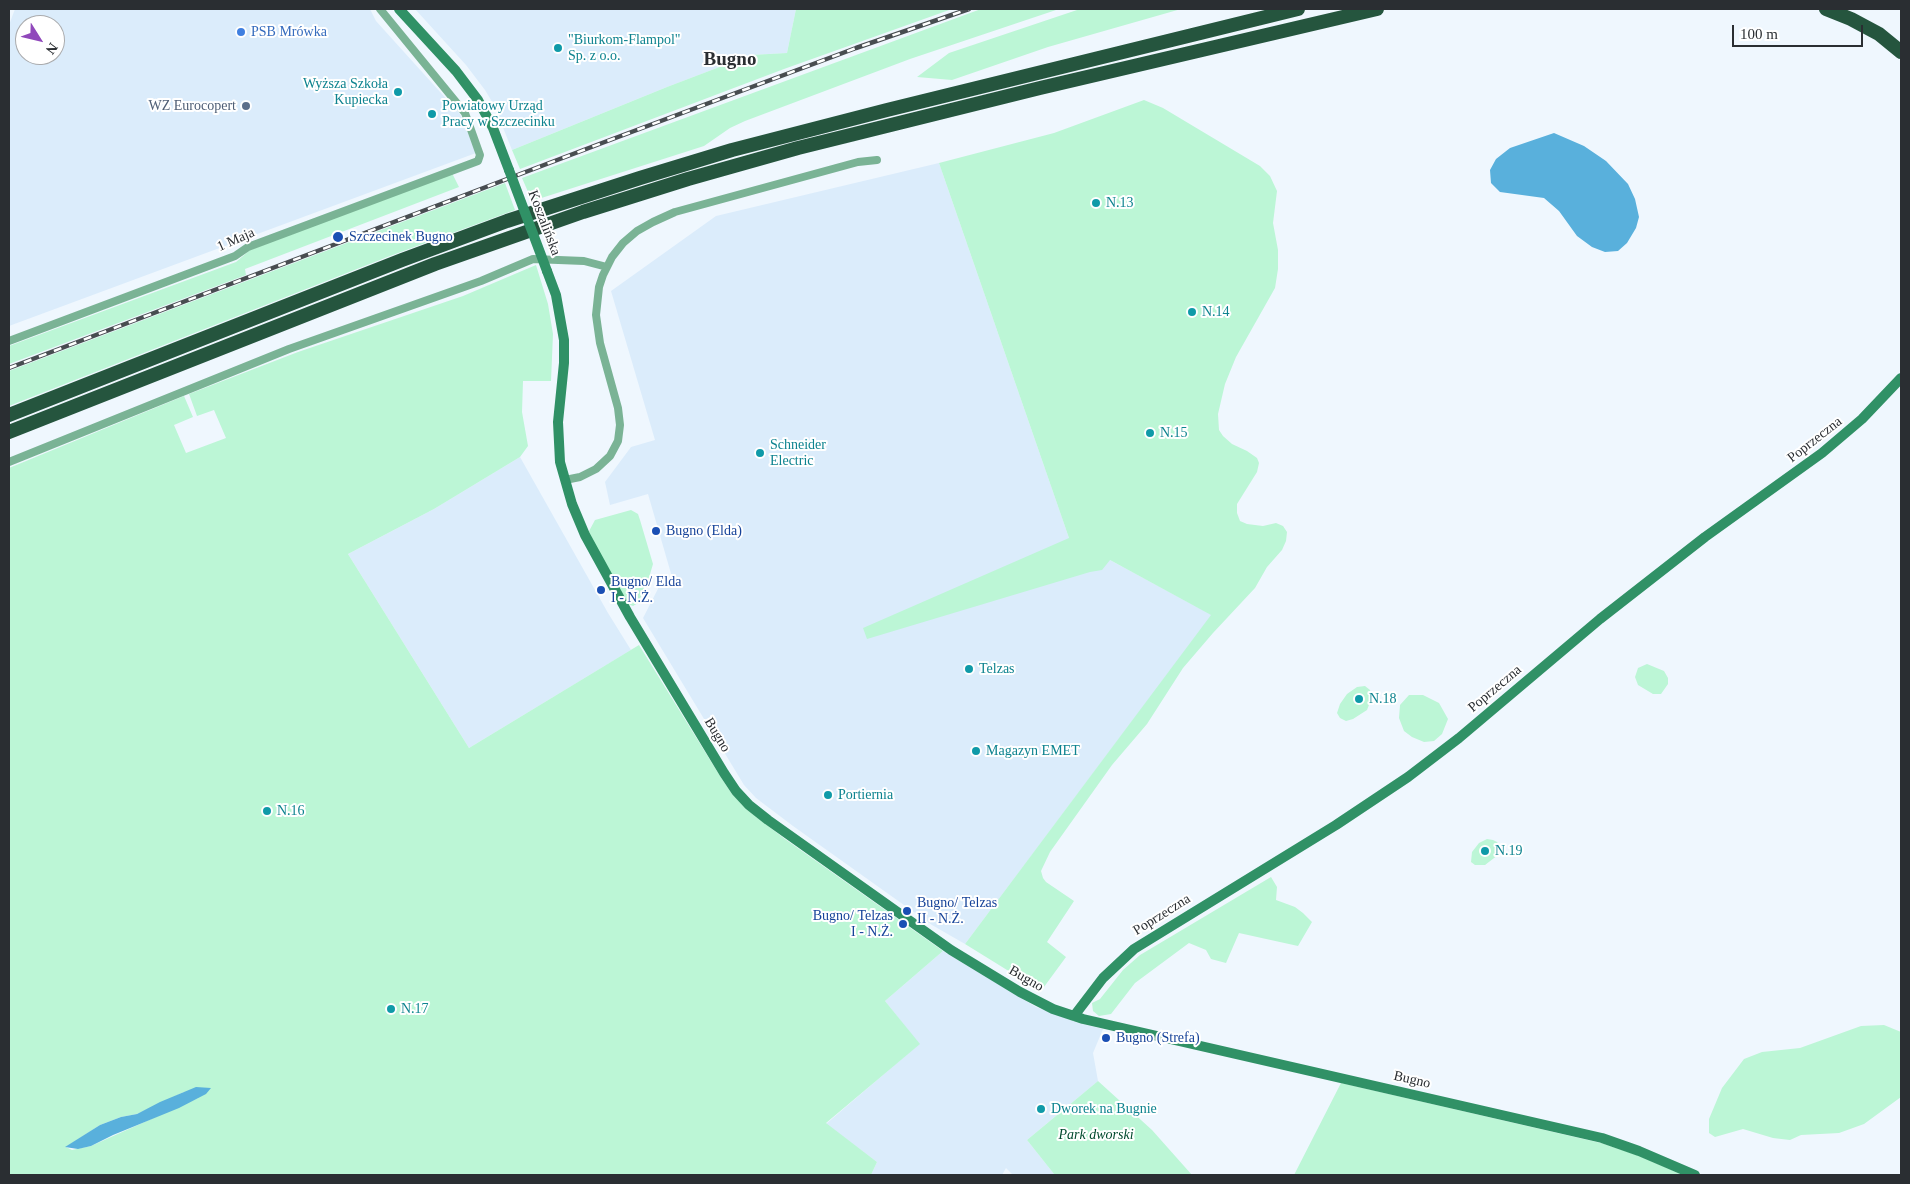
<!DOCTYPE html>
<html>
<head>
<meta charset="utf-8">
<style>
	body { margin:0 }
	#map { position:relative; width:1910px; height:1184px; overflow:hidden; background:#eff7fe; font-family:"Times New Roman",serif }
	canvas { display:block }
	.frame { position:absolute; inset:0; border:10px solid #2a2e32; pointer-events:none }
	.north { position:absolute; left:15px; top:15px; width:50px; height:50px; box-sizing:border-box; background:#fff; border:1px solid #aaabad; border-radius:50%; rotate:126deg; font-size:14px; font-weight:700; line-height:20px; text-align:center; color:#2a2e32 }
	.north::after { content:''; display:block; margin:auto; width:18px; height:22px; background:#9048bb; clip-path:polygon(50% 0,100% 100%,50% 72%,0 100%) }
	.scale { position:absolute; left:1732px; top:25px; width:131px; height:22px; box-sizing:border-box; border:2px solid #2a2e32; border-top:0; padding-left:6px; font-size:15px; line-height:18px; white-space:nowrap; color:#2a2e32; -webkit-text-stroke:4px #fff; paint-order:stroke }
</style>
</head>
<body>
<div id="map">
<canvas width="1910" height="1184"></canvas>
<div class="frame"></div>
<div class="north">N</div>
<div class="scale">100 m</div>
</div>
<script>
const ctx = document.querySelector('canvas').getContext('2d');
ctx.lineJoin = 'round';
function fill(path, color) {
  ctx.fillStyle = color;
  ctx.fill(path, 'evenodd');
}
function poly(rows) {
  const path = new Path2D();
  for (const r of rows) {
    path.moveTo(r[0], r[1]);
    for (let i = 2; i < r.length; i += 2) path.lineTo(r[i], r[i + 1]);
  }
  return path;
}
function trace(path, color, width, dash) {
  ctx.strokeStyle = color;
  ctx.lineWidth = width;
  ctx.lineCap = dash ? 'butt' : 'round';
  ctx.setLineDash(dash || []);
  ctx.stroke(path);
}
function label(font, color, halo, rows, align = 'center') {
  ctx.font = font + ' "Times New Roman",serif';
  ctx.lineWidth = 4;
  ctx.setLineDash([]);
  ctx.textBaseline = 'middle';
  ctx.strokeStyle = halo;
  ctx.fillStyle = color;
  for (const [text, x, y, turn = 0] of rows) {
    ctx.save();
    ctx.translate(x, y);
    ctx.rotate((+turn || 0) * Math.PI / 180);
    ctx.textAlign = isNaN(turn) ? turn : align;
    if (halo) ctx.strokeText(text, 0, 0);
    ctx.fillText(text, 0, 0);
    ctx.restore();
  }
}
const built = poly([
	[15,9,370,9,376,21,460,114,476,153,9,326,9,25],
	[25,25,55,25,55,55,25,55],
	[415,9,796,9,787,53,751,55,667,87,512,150,494,105,485,90,466,65],
	[939,163,1069,538,1212,615,965,944,932,925,793,826,756,798,744,785,643,618,662,581,672,577,648,494,610,505,605,482,631,447,655,440,611,291,716,216],
	[520,457,608,613,631,650,469,748,348,554,434,509],
	[943,951,1036,1007,1078,1023,1103,1029,1093,1053,1098,1081,1027,1140,1054,1174,1052,1175,1013,1175,1006,1168,1002,1175,871,1175,877,1162,826,1124,919,1044,885,1001]
]);
const green = poly([
	[796,9,952,9,784,69,520,169,512,150,667,87,751,55,787,53],
	[981,9,1059,9,910,59,745,121,730,128,704,146,532,201,522,178],
	[1080,9,1181,9,1048,47,952,80,917,77,949,53],
	[1144,100,1163,108,1260,166,1270,176,1277,191,1273,223,1278,250,1278,269,1275,288,1236,357,1225,384,1218,414,1219,430,1223,436,1232,444,1247,451,1257,458,1259,463,1257,472,1237,504,1237,513,1240,521,1247,524,1263,526,1276,523,1283,526,1287,532,1286,541,1282,550,1267,567,1255,588,1213,633,1183,668,1147,724,1112,765,1050,852,1041,871,1043,878,1046,882,1074,901,1047,942,1066,957,1041,991,965,944,1211,615,1110,560,1102,570,1090,572,867,639,863,628,1069,538,939,163,1054,133],
	[452,173,459,187,245,269,246,275,9,364,9,346,236,262,250,250],
	[505,183,515,210,390,256,9,406,9,371],
	[536,265,548,304,553,334,551,381,523,381,522,412,528,446,520,457,434,509,348,554,469,748,639,645,720,776,732,794,746,809,785,839,943,951,885,1001,920,1044,826,1123,877,1162,871,1175,9,1175,9,468,184,396,193,417,174,425,186,453,226,438,214,410,197,416,189,394,298,352,463,296],
	[184,1092,198,1098,91,1146,72,1150,66,1147,100,1125,121,1117,137,1114],
	[631,510,638,514,640,520,653,564,648,581,638,603,633,606,628,604,588,533,595,520],
	[1647,664,1664,671,1668,678,1668,684,1661,694,1653,694,1638,685,1635,677,1638,668],
	[1365,686,1370,690,1372,697,1367,710,1353,719,1346,721,1340,718,1337,713,1340,704,1347,694,1357,687],
	[1409,695,1423,695,1439,703,1448,719,1442,734,1434,741,1424,742,1412,737,1404,731,1399,718,1400,705],
	[1487,839,1493,840,1497,842,1500,846,1498,855,1485,865,1475,865,1471,862,1472,852,1479,843],
	[1271,877,1277,887,1276,900,1295,907,1303,913,1312,922,1298,946,1239,933,1226,963,1211,959,1206,950,1189,943,1135,983,1111,1014,1099,1016,1093,1011,1092,1003,1100,999,1123,970,1140,955],
	[1884,1025,1901,1032,1901,1097,1864,1124,1839,1133,1801,1135,1790,1140,1773,1138,1743,1129,1715,1137,1709,1133,1709,1119,1722,1088,1744,1059,1762,1052,1800,1048,1861,1026],
	[1098,1081,1152,1130,1192,1175,1052,1175,1054,1174,1027,1140],
	[1341,1083,1601,1143,1637,1155,1683,1175,1294,1175]
]);
const water = poly([
	[1554,133,1584,146,1606,161,1628,184,1635,199,1639,217,1636,228,1627,243,1618,251,1605,252,1592,247,1577,236,1559,211,1544,198,1500,192,1491,183,1490,170,1496,159,1510,148],
	[196,1087,211,1088,206,1094,179,1108,113,1135,91,1146,78,1149,65,1147,100,1125,121,1117,137,1114,160,1102]
]);
const street = poly([
	[9,341,235,256,248,247,478,161,480,155,465,113,380,9],
	[9,462,289,349,481,281,533,259,584,261,607,267],
	[565,480,580,477,596,469,610,456,618,441,620,425,618,408,600,343,596,315,599,287,603,275,612,257,623,243,637,231,653,222,675,212,858,162,877,160]
]);
const secondary = poly([
	[399,9,456,71,478,100,493,128,509,170],
	[547,271,556,295,564,340,564,363,558,422,560,462,572,504,585,535,630,617,724,773,736,791,749,805,768,820,951,950,1020,992,1053,1009,1083,1019,1602,1138,1639,1151,1695,1175],
	[1074,1016,1103,978,1134,949,1336,825,1408,777,1459,738,1600,619,1705,537,1822,453,1862,419,1901,378]
]);
const highway = poly([
	[1826,9,1851,19,1879,34,1901,52],
	[9,415,402,260,507,221,640,178,732,150,887,110,1298,9],
	[9,432,435,264,583,212,688,179,798,148,1040,88,1377,9]
]);
const rail = poly([
	[9,368,602,143,856,48,969,9]
]);
const secondaryBridge = poly([
	[509,170,547,271]
]);
const markers = [
	[241,32,5,"#3f7fe0"],
	[558,48,5,"#0f9aa8"],
	[398,92,5,"#0f9aa8"],
	[246,106,5,"#5c6f8a"],
	[432,114,5,"#0f9aa8"],
	[1096,203,5,"#0f9aa8"],
	[338,237,6,"#1a4fb4"],
	[1192,312,5,"#0f9aa8"],
	[1150,433,5,"#0f9aa8"],
	[760,453,5,"#0f9aa8"],
	[656,531,5,"#1a4fb4"],
	[601,590,5,"#1a4fb4"],
	[969,669,5,"#0f9aa8"],
	[1359,699,5,"#0f9aa8"],
	[976,751,5,"#0f9aa8"],
	[828,795,5,"#0f9aa8"],
	[267,811,5,"#0f9aa8"],
	[1485,851,5,"#0f9aa8"],
	[907,911,5,"#1a4fb4"],
	[903,924,5,"#1a4fb4"],
	[391,1009,5,"#0f9aa8"],
	[1106,1038,5,"#1a4fb4"],
	[1041,1109,5,"#0f9aa8"]
];
const shopNames = [
	["PSB Mrówka",251,32]
];
const cultureNames = [
	["\"Biurkom-Flampol\"",568,40],
	["Sp. z o.o.",568,56],
	["Wyższa Szkoła",388,84,"right"],
	["Kupiecka",388,100,"right"],
	["Powiatowy Urząd",442,106],
	["Pracy w Szczecinku",442,122],
	["N.13",1106,203],
	["N.14",1202,312],
	["N.15",1160,433],
	["Schneider",770,445],
	["Electric",770,461],
	["Telzas",979,669],
	["N.18",1369,699],
	["Magazyn EMET",986,751],
	["Portiernia",838,795],
	["N.16",277,811],
	["N.19",1495,851],
	["N.17",401,1009],
	["Dworek na Bugnie",1051,1109]
];
const serviceNames = [
	["WZ Eurocopert",236,106]
];
const streetNames = [
	["Koszalińska",544,223,69],
	["1 Maja",236,240,-24],
	["Poprzeczna",1815,440,-38],
	["Poprzeczna",1495,689,-40],
	["Bugno",717,735,59],
	["Poprzeczna",1162,915,-32],
	["Bugno",1026,979,30],
	["Bugno",1412,1080,13]
];
const transitNames = [
	["Szczecinek Bugno",349,237],
	["Bugno (Elda)",666,531],
	["Bugno/ Elda",611,582],
	["I - N.Ż.",611,598],
	["Bugno/ Telzas",917,903],
	["II - N.Ż.",917,919],
	["Bugno/ Telzas",893,916,"right"],
	["I - N.Ż.",893,932,"right"],
	["Bugno (Strefa)",1116,1038]
];
const parkNames = [
	["Park dworski",1096,1135]
];
const districtNames = [
	["Bugno",730,60]
];
fill(built, '#dbecfb');
fill(green, '#bcf6d6');
fill(water, '#59b0dc');
trace(street, '#7ab395', 8);
trace(secondary, '#309166', 10);
trace(highway, '#25553e', 14);
trace(rail, '#484d51', 4.5);
trace(rail, '#fff', 2.5, [8]);
trace(secondaryBridge, '#309166', 10);
for (const [x, y, r, color] of markers) {
  const dot = new Path2D();
  dot.arc(x, y, r, 0, 2 * Math.PI);
  ctx.fillStyle = color;
  ctx.fill(dot);
  trace(dot, '#fff', 2);
}
label('14px', '#366cbe', '#fff', shopNames, 'left');
label('14px', '#0d838f', '#fff', cultureNames, 'left');
label('14px', '#4e5e75', '#fff', serviceNames, 'right');
label('14px', '#2a2e32', '#fff', streetNames);
label('14px', '#164399', '#fff', transitNames, 'left');
label('italic 14px', '#00492d', '#fff', parkNames);
label('bold 19px', '#2a2e32', '#fff', districtNames);
</script>
</body>
</html>
